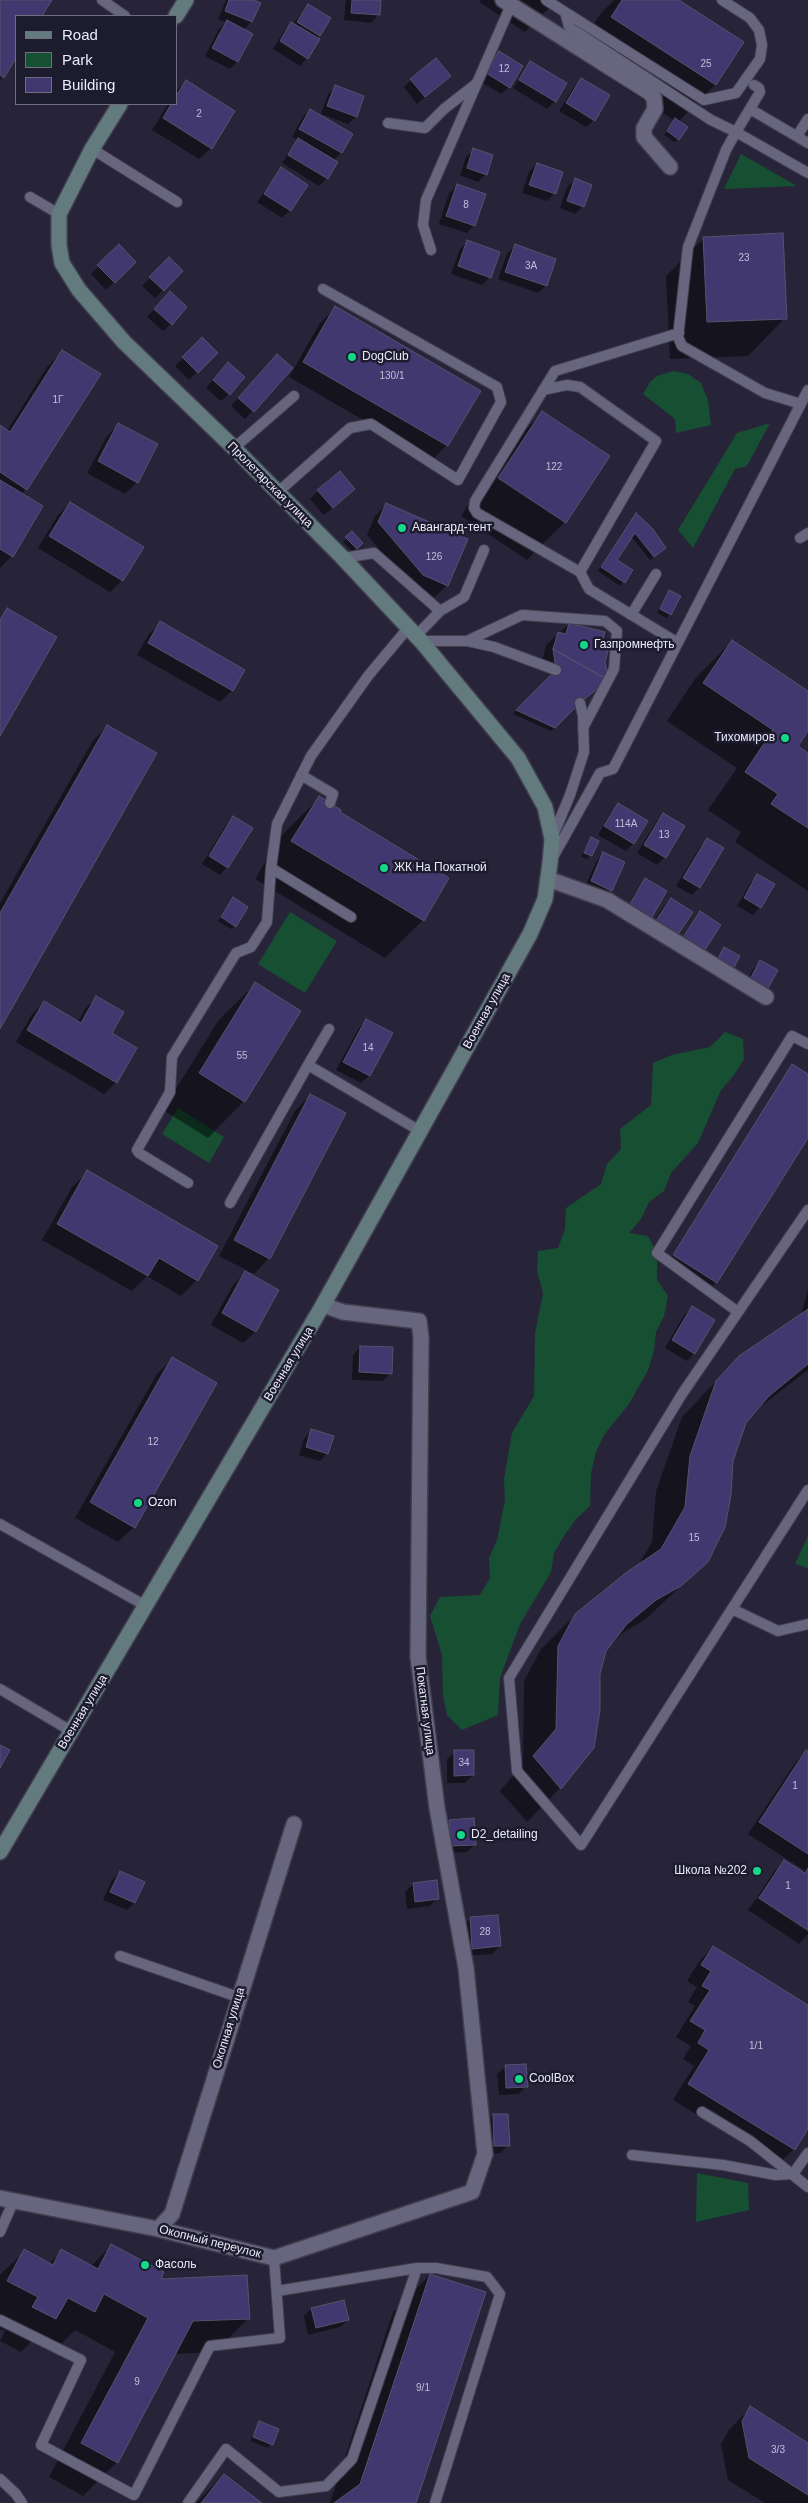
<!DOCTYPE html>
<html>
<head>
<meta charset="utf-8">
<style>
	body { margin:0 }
	#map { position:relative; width:808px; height:2503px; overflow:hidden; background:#272439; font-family:Helvetica,sans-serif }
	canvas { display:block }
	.legend { position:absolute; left:15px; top:15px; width:162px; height:90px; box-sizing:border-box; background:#1d1b2e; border:1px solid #6f6e7f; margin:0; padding:6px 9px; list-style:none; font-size:15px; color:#ebebf8 }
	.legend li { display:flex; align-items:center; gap:10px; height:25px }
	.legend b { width:25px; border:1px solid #6f6e7f }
</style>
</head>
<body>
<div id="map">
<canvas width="808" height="2503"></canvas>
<ul class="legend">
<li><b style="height:6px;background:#637b7e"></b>Road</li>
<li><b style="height:14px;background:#174f33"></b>Park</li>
<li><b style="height:14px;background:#413870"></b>Building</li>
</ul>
</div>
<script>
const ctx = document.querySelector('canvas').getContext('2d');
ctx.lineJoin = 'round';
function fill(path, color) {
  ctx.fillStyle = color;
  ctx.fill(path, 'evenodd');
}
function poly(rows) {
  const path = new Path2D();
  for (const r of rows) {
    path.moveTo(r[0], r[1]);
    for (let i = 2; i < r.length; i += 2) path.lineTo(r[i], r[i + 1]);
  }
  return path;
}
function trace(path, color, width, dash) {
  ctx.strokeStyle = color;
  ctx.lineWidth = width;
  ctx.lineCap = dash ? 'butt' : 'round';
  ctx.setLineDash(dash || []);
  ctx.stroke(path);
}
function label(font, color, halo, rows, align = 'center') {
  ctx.font = font + ' Helvetica,sans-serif';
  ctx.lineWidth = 5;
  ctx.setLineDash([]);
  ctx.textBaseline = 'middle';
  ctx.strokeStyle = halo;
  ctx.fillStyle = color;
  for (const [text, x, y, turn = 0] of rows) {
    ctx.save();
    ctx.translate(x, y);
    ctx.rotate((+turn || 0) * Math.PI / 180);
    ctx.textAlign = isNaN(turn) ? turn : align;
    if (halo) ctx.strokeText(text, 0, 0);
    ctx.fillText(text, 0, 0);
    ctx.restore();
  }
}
const green = poly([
	[741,154,797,186,724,189],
	[673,371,688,374,701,383,708,400,711,425,676,433,675,419,643,394,651,381,657,376],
	[770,423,747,466,735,469,693,548,678,530,737,433],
	[290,912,337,941,305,993,258,964],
	[725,1032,743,1039,744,1059,734,1075,721,1090,698,1143,671,1173,664,1191,649,1202,641,1219,629,1233,648,1236,657,1253,657,1280,668,1296,664,1316,656,1332,654,1351,648,1370,629,1404,604,1435,596,1452,591,1473,590,1506,576,1519,564,1536,554,1553,551,1572,520,1624,500,1678,498,1715,462,1730,447,1715,443,1696,442,1655,430,1616,440,1597,480,1595,490,1578,489,1558,497,1540,505,1500,504,1479,512,1433,534,1396,535,1333,543,1293,537,1271,538,1251,558,1248,565,1229,566,1208,601,1184,607,1164,621,1149,620,1129,651,1105,653,1063,672,1055,710,1047],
	[178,1108,224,1137,209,1163,162,1134],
	[808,1536,808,1568,795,1564],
	[697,2173,748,2183,749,2210,696,2222]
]);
const shadow = poly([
	[0,0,51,0,41,16,16,16,16,56,0,80],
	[226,0,255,0,253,1,259,4,251,22,243,30,237,62,230,69,205,56,219,29,226,22,218,19],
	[346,0,380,0,378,15,371,23,344,20],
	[481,0,557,0,525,32,479,2],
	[614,0,676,0,742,43,715,85,678,122,678,139,675,142,664,135,675,121,574,55,601,13],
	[308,5,319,36,307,58,300,66,273,49,284,31,292,23,293,24],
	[499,53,509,87,501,94,479,81,491,61],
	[531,63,555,101,547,109,513,88],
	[449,76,417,104,404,87,411,80],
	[582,80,594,120,586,127,559,111,574,87],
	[186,82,211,148,199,159,152,130,168,104,176,104,176,91],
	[336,87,363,96,356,117,348,124,321,114,328,94],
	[310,110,352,134,341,153,333,161,327,178,319,186,282,163,298,140,292,137,302,118],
	[474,150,486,174,478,182,460,175,466,157],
	[537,164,555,193,547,201,522,193,529,172],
	[281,169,290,210,282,218,257,202],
	[575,180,583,206,575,214,560,208,567,187],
	[457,186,474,225,467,233,439,224,449,193],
	[704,238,785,318,748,356,670,359,666,276],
	[468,241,490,277,482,285,451,274,460,249],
	[119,246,134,262,106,290,91,274],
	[515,246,555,260,546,286,538,293,498,279,507,254],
	[169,259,182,271,155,298,142,286],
	[162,301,171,324,163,331,147,317],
	[336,308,447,445,432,460,289,377,320,323],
	[202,339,216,353,189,380,175,366],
	[63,351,26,489,21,494,12,556,0,568,0,426,7,431,47,367],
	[269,363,291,368,245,419,231,406],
	[220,371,229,394,221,401,206,388],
	[542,413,565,522,527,560,461,516,504,451],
	[119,424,137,482,125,494,87,473,107,436],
	[318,491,346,497,324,515,310,499],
	[70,503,142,547,122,580,110,592,38,548,58,515],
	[386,505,467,540,447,585,435,597,411,587,367,535,375,516],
	[633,518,665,548,650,560,631,536,615,560,632,570,620,586,598,571],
	[352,533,362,543,353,552,343,542],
	[669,592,670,614,667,618,657,613],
	[161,623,244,670,232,691,220,702,137,655,149,634],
	[569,624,601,643,607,680,551,731,513,714,553,675,542,661,546,645],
	[732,641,808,692,808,728,796,746,808,755,808,891,735,842,741,832,708,810,737,768,667,721,695,679],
	[107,726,0,1026,0,903,92,742],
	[319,798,338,813,447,879,423,920,385,958,255,879,281,836],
	[619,805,647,822,633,844,626,851,598,835,611,813],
	[663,814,665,857,657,865,637,853,656,822],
	[233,817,227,867,220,875,202,864,226,825],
	[591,839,597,842,587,859,581,857],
	[708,839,723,848,699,888,692,895,676,886,700,847],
	[604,854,611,890,603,898,584,889,596,862],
	[757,876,760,907,753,915,737,906,750,884],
	[645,880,665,891,621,917,638,888],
	[233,899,235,926,231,929,218,921],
	[671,899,674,939,666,946,646,934,663,907],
	[700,913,694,960,675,947],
	[760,962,757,999,742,991,753,969],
	[255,984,244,1101,208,1138,163,1110,218,1021],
	[96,998,110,1034,135,1049,116,1082,104,1094,16,1042,32,1014,44,1002,78,1022,85,1009],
	[366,1020,392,1034,369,1076,361,1083,336,1070,359,1028],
	[792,1066,808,1076,808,1135,713,1286,670,1259],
	[310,1095,269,1258,254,1274,219,1256,295,1111],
	[88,1172,197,1280,181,1296,147,1276,132,1291,42,1240,72,1187],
	[245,1273,277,1291,255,1332,243,1343,211,1325,233,1285],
	[808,1290,808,1370,756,1410,745,1422,732,1461,707,1561,646,1619,621,1634,605,1651,560,1788,527,1822,500,1791,523,1764,524,1681,541,1649,575,1615,638,1566,652,1542,656,1491,682,1417,739,1357,801,1315],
	[692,1308,694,1353,687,1361,665,1348,684,1315],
	[360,1347,391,1373,383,1381,352,1380,353,1355],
	[172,1359,134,1527,118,1542,75,1518,157,1374],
	[311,1431,327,1453,320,1461,299,1455,304,1439],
	[806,1751,808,1752,808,1929,758,1896,773,1873,784,1861,802,1873,804,1870,748,1834,795,1763],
	[455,1752,473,1775,465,1783,447,1783,447,1759],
	[450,1821,475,1844,467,1852,443,1853,442,1829],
	[120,1872,143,1882,134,1903,127,1910,103,1900,112,1880],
	[413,1884,437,1898,430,1906,407,1909,405,1892],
	[757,1898,808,1932,808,1934,799,1944,748,1910],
	[470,1919,500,1946,492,1954,465,1956,463,1926],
	[713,1947,808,2006,808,2126,794,2149,778,2165,673,2100,694,2066,683,2059,691,2046,676,2037,695,2006,688,2002,697,1987,687,1981,698,1963],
	[505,2067,526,2086,519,2094,499,2095,497,2074],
	[493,2115,508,2145,501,2153,487,2154,486,2123],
	[112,2245,159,2280,249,2318,215,2352,174,2354,117,2462,83,2496,49,2477,115,2352,75,2330,60,2345,39,2334,21,2352,0,2341,5,2331,0,2329,0,2275,25,2251,49,2264,62,2251,91,2266],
	[430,2275,415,2503,330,2503,393,2312],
	[311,2309,348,2320,340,2327,308,2335,304,2316],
	[750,2408,808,2445,808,2503,765,2503,728,2480,721,2444,729,2430],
	[260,2422,278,2429,268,2448,250,2441],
	[224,2475,260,2503,196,2503]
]);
const building = poly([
	[0,0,52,0,42,16,16,16,16,58,4,78,0,75,0,0],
	[229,0,254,0,261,3,252,22,225,11,229,0],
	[352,0,381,0,380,15,351,13,352,0],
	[622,0,679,0,744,42,716,85,611,17,622,0],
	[308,4,331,18,320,36,297,22,308,4],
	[227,20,253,34,238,62,212,48,227,20],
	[291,22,320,39,308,59,280,41,291,22],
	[499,51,523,66,510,88,486,73,499,51],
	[436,58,451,76,425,97,410,79,436,58],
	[530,61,567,83,556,102,519,80,530,61],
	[581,78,610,95,595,121,566,103,581,78],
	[186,80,235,111,212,149,163,118,171,104,176,104,176,96,186,80],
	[335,85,364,96,357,117,327,106,335,85],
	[310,109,353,134,342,153,299,129,310,109],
	[675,118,688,127,679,140,667,131,675,118],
	[298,138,338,162,328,179,288,155,298,138],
	[473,148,493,155,487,175,467,168,473,148],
	[537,163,563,172,556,194,529,185,537,163],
	[281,167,308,185,291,211,264,194,281,167],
	[575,178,592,185,584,207,567,201,575,178],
	[457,184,486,194,475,226,446,216,457,184],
	[783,233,787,319,707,322,703,237,783,233],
	[467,240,500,252,491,278,458,266,467,240],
	[119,244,136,262,115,283,97,265,119,244],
	[515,244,556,259,547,286,505,272,515,244],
	[169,257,183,271,164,291,149,277,169,257],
	[170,291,187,307,172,325,154,309,170,291],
	[335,306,481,391,448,446,303,362,335,306],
	[202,337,218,353,198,373,182,357,202,337],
	[62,350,101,374,27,490,0,472,0,425,10,432,62,350],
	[277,354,293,368,254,412,238,398,277,354],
	[228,362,245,377,230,395,213,380,228,362],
	[542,411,610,456,566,523,498,478,542,411],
	[118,423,158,444,138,483,98,461,118,423],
	[340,471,355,489,333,508,317,490,340,471],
	[0,480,43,506,13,557,0,549,0,480],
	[70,502,144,547,123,581,49,536,70,502],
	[386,503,468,539,448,586,423,575,378,522,386,503],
	[636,513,652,528,666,548,654,557,635,533,617,560,633,570,625,583,601,567,636,513],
	[352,531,363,543,357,549,345,537,352,531],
	[669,590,681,596,671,615,660,609,669,590],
	[7,608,57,637,0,736,0,620,7,608],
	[160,621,245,670,233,691,148,643,160,621],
	[569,623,605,632,602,642,610,644,605,662,608,680,553,649,558,632,566,634,569,623],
	[732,640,808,691,808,731,798,746,808,753,808,828,771,804,778,794,745,772,773,730,703,683,732,640],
	[553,649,608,680,580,703,555,728,516,710,556,670,553,649],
	[107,725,157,753,0,1029,0,913,107,725],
	[319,796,341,810,340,812,449,878,424,921,291,841,319,796],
	[618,803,648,821,634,844,604,826,618,803],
	[663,813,685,826,666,858,644,845,663,813],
	[233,816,253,828,228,868,209,856,233,816],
	[591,837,599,841,592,856,584,853,591,837],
	[707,838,724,848,700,888,683,878,707,838],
	[603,852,625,862,612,891,591,881,603,852],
	[757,874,775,884,761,908,744,898,757,874],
	[645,878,667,891,649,922,627,909,645,878],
	[233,897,248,907,236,927,221,917,233,897],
	[671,898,693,912,675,939,653,925,671,898],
	[700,911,721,925,703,953,682,939,700,911],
	[724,947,740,956,731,973,715,964,724,947],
	[760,960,778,970,766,992,748,983,760,960],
	[255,982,301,1011,245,1102,199,1073,255,982],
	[96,996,124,1012,112,1033,137,1048,117,1083,27,1030,44,1001,81,1023,96,996],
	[366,1019,393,1033,370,1076,343,1062,366,1019],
	[792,1064,808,1074,808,1138,717,1283,673,1255,792,1064],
	[310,1094,346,1113,270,1259,234,1240,310,1094],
	[87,1170,218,1246,198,1281,159,1258,148,1276,57,1224,87,1170],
	[245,1271,279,1290,256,1332,222,1313,245,1271],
	[692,1306,715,1320,695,1354,672,1340,692,1306],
	[808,1309,808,1364,769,1396,746,1423,733,1461,731,1495,725,1527,708,1562,681,1586,656,1600,627,1624,606,1651,600,1674,600,1710,594,1748,561,1789,533,1756,556,1729,558,1646,575,1614,627,1572,661,1549,685,1507,690,1456,716,1381,739,1356,808,1309],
	[360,1346,393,1347,392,1374,359,1372,360,1346],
	[172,1357,217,1383,135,1528,90,1502,172,1357],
	[311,1429,334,1436,328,1454,306,1447,311,1429],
	[0,1745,10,1750,0,1768,0,1745],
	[454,1750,474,1750,474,1775,454,1776,454,1750],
	[806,1750,808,1751,808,1854,759,1822,806,1750],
	[474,1818,476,1845,451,1846,449,1820,474,1818],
	[784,1860,805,1873,808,1868,808,1930,759,1898,784,1860],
	[120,1871,145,1882,135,1903,110,1892,120,1871],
	[437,1880,439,1899,415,1902,413,1883,437,1880],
	[498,1915,501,1946,472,1949,470,1917,498,1915],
	[713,1946,808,2005,808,2129,795,2150,688,2084,709,2050,698,2043,705,2030,690,2021,710,1990,702,1986,711,1971,701,1965,713,1946],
	[526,2064,528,2087,506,2088,505,2065,526,2064],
	[493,2114,508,2114,510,2146,494,2146,493,2114],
	[111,2244,164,2272,161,2279,247,2275,250,2319,193,2321,118,2463,81,2443,148,2318,104,2294,95,2312,68,2298,56,2319,32,2307,38,2297,7,2281,24,2249,53,2265,61,2249,98,2269,111,2244],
	[430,2274,486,2292,416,2503,334,2503,360,2484,430,2274],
	[344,2300,349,2320,316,2328,311,2308,344,2300],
	[750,2406,808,2443,808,2495,749,2458,742,2421,750,2406],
	[259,2421,279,2429,273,2445,253,2437,259,2421],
	[224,2474,262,2503,201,2503,224,2474]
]);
const lane = poly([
	[102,0,125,16],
	[546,0,704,100,736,93,760,59,762,45,759,30,750,18,722,0],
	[565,12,569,27,711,120,736,132,760,92,759,88,754,85],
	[750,109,808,143],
	[388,123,425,128,444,109,476,84],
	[797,136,808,119],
	[92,149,177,202],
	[30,197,59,214],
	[431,250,423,225,426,200,511,5],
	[543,390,567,385,580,387,656,441,580,572],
	[801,404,765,393,682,346,678,337,688,247,726,150,736,132,808,173],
	[234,448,294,396],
	[278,492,350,428,371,424,458,480,501,402,497,387,323,289],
	[800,538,808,533],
	[343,558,374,553,440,611,416,636],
	[440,611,464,597,484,550],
	[631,615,656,574],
	[421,641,467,641,494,647,556,670],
	[467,641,522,615,605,621,617,631,614,669,583,728],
	[678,643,589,589,580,572,477,513,474,508,475,501,555,371,679,333],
	[301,775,333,794,330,803],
	[552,838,570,795,584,752,583,716,580,703],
	[553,857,600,773,613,769,808,390],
	[271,868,351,917],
	[329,1029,308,1065,420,1131],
	[188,1183,139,1153,137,1150,170,1092,172,1057,236,953,251,947,267,922,271,868,277,824,311,756,368,676,408,628],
	[230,1203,308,1065],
	[808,1210,682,1394,509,1678,517,1771,581,1845,808,1490],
	[738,1312,657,1253,792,1036,808,1044],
	[0,1524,146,1606],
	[732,1609,778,1631,808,1624],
	[0,1689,71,1731],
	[120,1956,238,1997],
	[702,2112,750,2141,808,2187],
	[632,2155,723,2165,776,2175,793,2174,808,2153],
	[0,2232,14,2200],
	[277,2291,417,2268,436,2268,487,2277,500,2294,435,2503],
	[0,2320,81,2360,41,2445,134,2495,210,2346,280,2338,274,2258],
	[0,2479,16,2494,22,2503],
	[188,2503,226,2449,279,2492,326,2486,352,2459,417,2268]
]);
const street = poly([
	[503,0,650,93,654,98,655,109,644,128,644,137,670,167],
	[548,879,607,900,766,997],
	[0,2198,158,2229,274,2258,472,2192,485,2154,466,1968,437,1808,418,1657,421,1338,419,1321,343,1312,323,1305],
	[158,2229,172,2214,294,1824]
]);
const secondary = poly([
	[176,16,186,0],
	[0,1852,323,1305,530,934,545,899,550,863,552,839,545,807,518,758,421,641,343,558,234,448,124,342,79,290,62,263,59,245,59,214,92,149,120,104]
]);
const markers = [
	[352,357,5,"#13d989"],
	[402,528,5,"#13d989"],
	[584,645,5,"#13d989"],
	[785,738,5,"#13d989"],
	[384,868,5,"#13d989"],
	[138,1503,5,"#13d989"],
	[461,1835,5,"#13d989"],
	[757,1871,5,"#13d989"],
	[519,2079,5,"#13d989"],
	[145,2265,5,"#13d989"]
];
const numberNames = [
	["25",706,64],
	["12",504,69],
	["2",199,114],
	["8",466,205],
	["23",744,258],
	["3А",531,266],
	["130/1",392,376],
	["1Г",58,400],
	["122",554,467],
	["126",434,557],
	["114А",626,824],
	["13",664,835],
	["14",368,1048],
	["55",242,1056],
	["12",153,1442],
	["15",694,1538],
	["34",464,1763],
	["1",795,1786],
	["1",788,1886],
	["28",485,1932],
	["1/1",756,2046],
	["9",137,2382],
	["9/1",423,2388],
	["3/3",778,2450]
];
const poiNames = [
	["DogClub",362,357],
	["Авангард-тент",412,528],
	["Газпромнефть",594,645],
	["Тихомиров",775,738,"right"],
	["ЖК На Покатной",394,868],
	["Ozon",148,1503],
	["D2_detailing",471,1835],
	["Школа №202",747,1871,"right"],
	["CoolBox",529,2079],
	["Фасоль",155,2265]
];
const streetNames = [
	["Пролетарская улица",270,485,45],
	["Военная улица",487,1011,-61],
	["Военная улица",289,1364,-59],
	["Покатная улица",425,1711,83],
	["Военная улица",83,1712,-59],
	["Окопная улица",229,2028,-73],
	["Окопный переулок",210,2242,14]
];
fill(green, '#174f33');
fill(shadow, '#0007');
fill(building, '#413870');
trace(building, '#55536a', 1);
trace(lane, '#403e4f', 12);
trace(street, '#403e4f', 18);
trace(secondary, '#403e4f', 18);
trace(lane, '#68667e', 10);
trace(street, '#68667e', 15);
trace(secondary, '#637b7e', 15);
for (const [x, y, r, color] of markers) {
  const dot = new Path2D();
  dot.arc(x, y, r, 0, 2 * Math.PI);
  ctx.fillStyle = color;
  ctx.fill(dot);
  trace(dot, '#1d1b2e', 2);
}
label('10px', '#c0bed6', null, numberNames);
label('12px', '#ebebf8', '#1d1b2e', poiNames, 'left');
label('12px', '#ebebf8', '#1d1b2e', streetNames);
</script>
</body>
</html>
